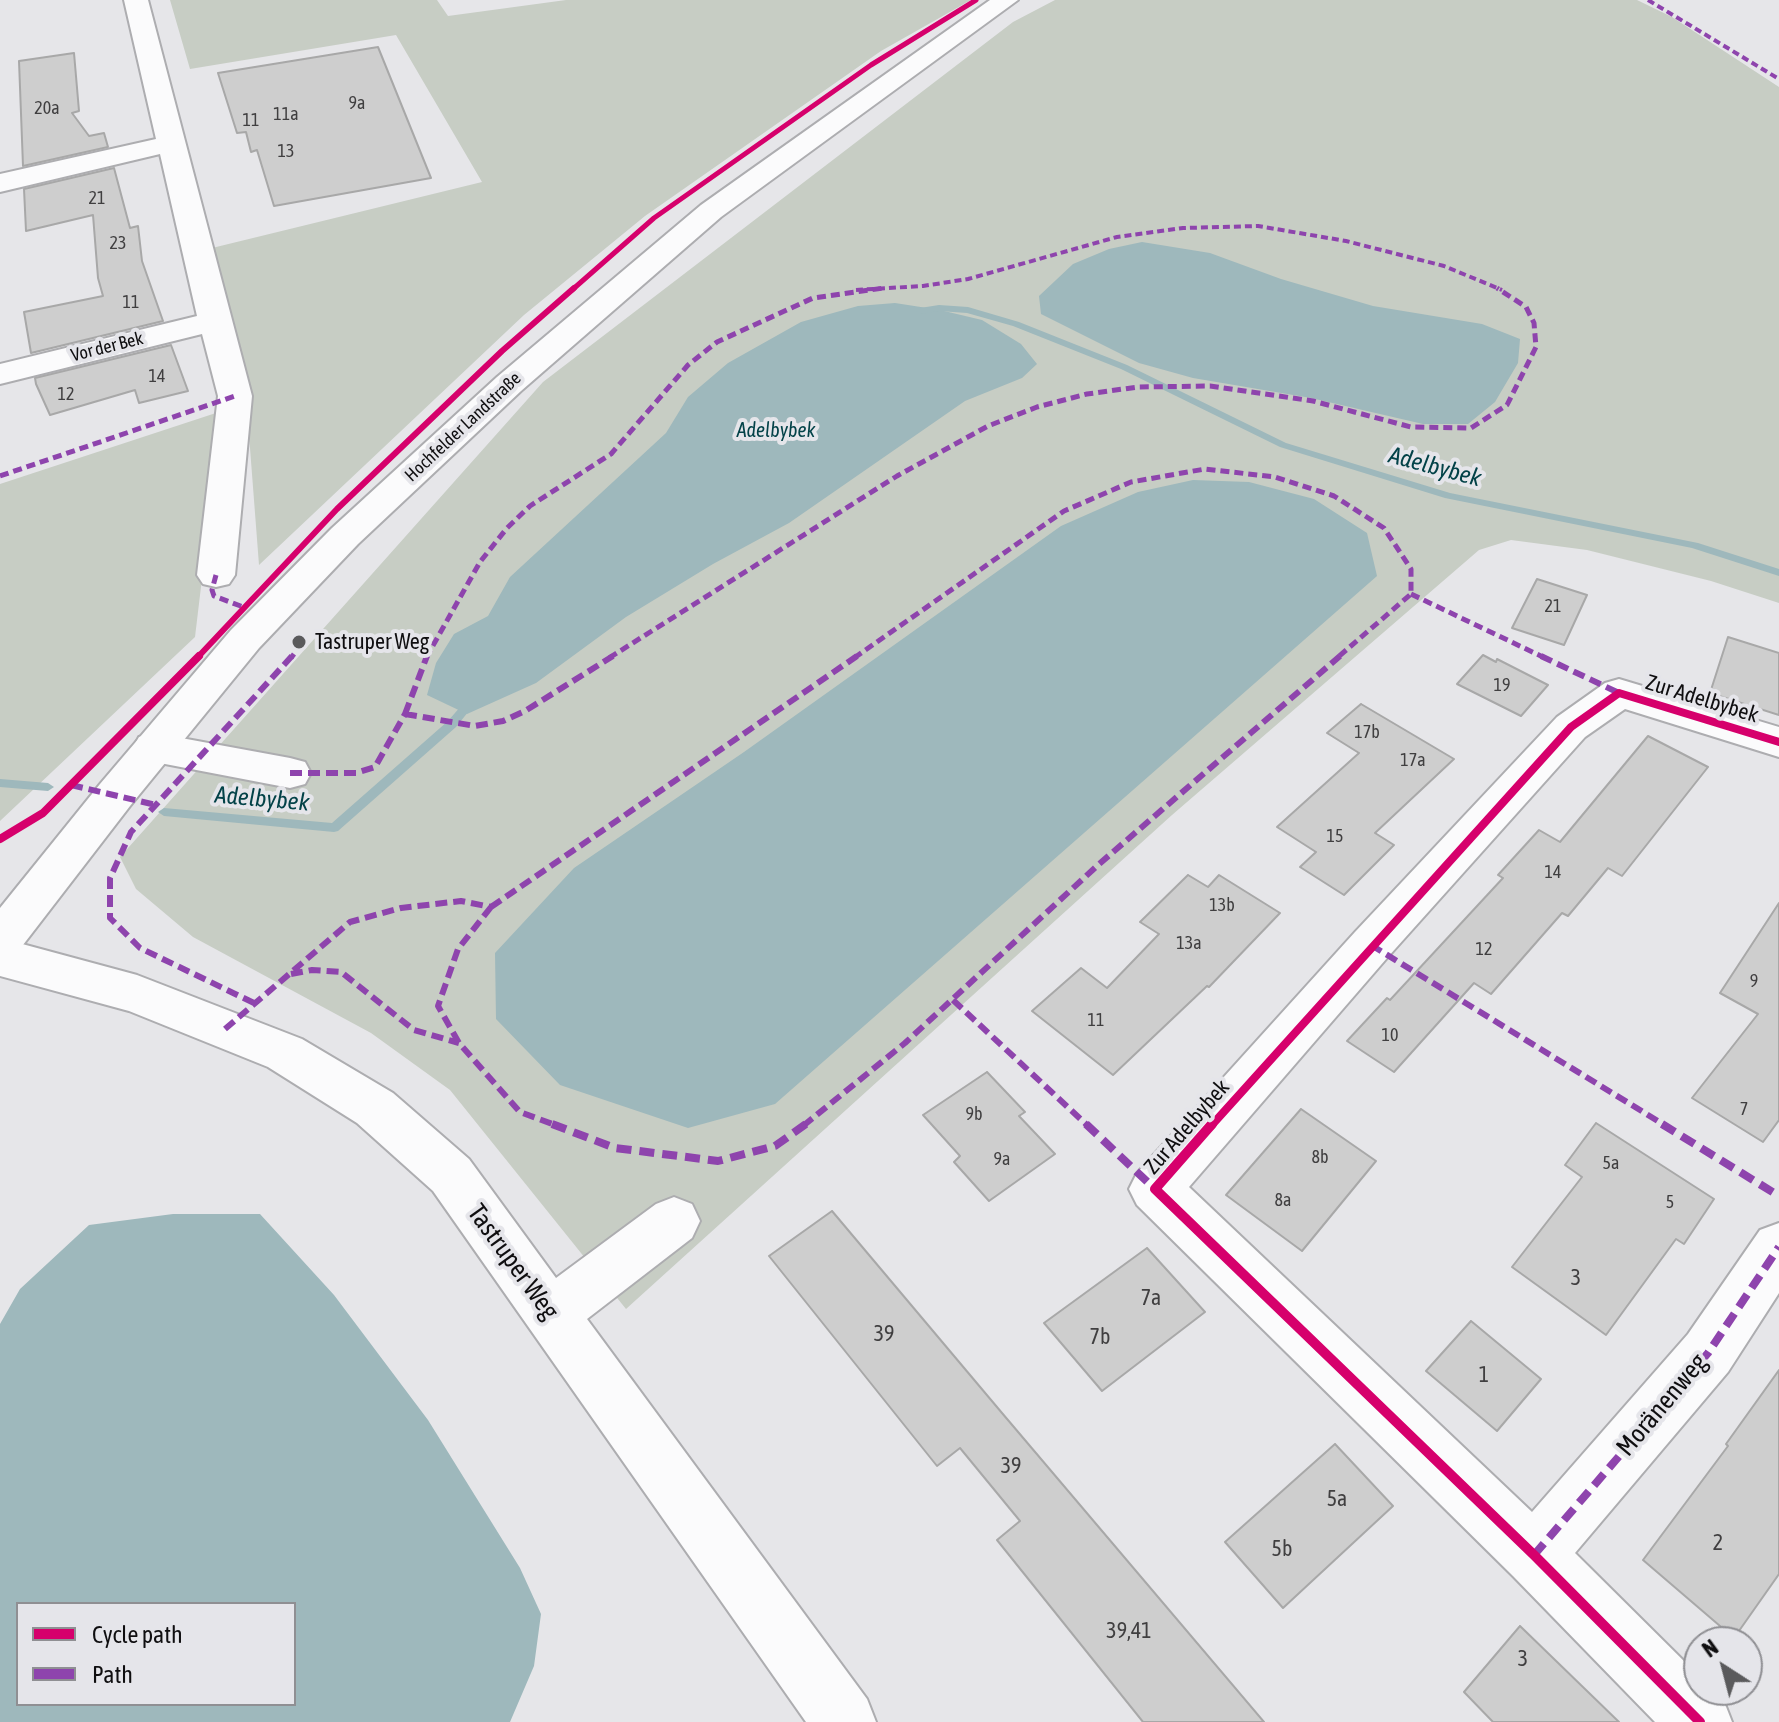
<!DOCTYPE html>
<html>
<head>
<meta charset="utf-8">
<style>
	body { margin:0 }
	#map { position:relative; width:1779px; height:1722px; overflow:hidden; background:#e6e6e9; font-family:"Asap Condensed",sans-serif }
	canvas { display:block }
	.legend { position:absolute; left:16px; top:1602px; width:280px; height:104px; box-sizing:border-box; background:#e5e5ea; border:2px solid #8f8f93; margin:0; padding:10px 14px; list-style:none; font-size:24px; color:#0f0e10 }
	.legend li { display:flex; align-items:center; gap:16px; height:40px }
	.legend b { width:40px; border:2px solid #8f8f93 }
	.north { position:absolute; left:1683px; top:1626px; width:80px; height:80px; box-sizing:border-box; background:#e5e5ea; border:2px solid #8f8f93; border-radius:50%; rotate:324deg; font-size:22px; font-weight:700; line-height:32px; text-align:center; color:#0f0e10 }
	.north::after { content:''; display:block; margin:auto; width:28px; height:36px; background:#5a5a5c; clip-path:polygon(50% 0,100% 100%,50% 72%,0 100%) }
</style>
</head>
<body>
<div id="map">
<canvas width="1779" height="1722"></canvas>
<ul class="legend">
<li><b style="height:10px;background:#d6006c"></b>Cycle path</li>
<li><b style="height:10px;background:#8e44ad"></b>Path</li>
</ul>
<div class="north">N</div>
</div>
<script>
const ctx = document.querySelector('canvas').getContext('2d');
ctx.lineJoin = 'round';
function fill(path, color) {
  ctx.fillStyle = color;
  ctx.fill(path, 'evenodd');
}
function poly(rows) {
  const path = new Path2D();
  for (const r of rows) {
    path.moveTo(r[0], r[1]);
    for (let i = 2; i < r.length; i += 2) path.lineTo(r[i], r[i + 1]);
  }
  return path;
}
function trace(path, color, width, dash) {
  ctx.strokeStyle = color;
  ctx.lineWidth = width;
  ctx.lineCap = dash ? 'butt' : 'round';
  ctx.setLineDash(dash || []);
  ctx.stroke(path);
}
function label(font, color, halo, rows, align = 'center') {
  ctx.font = font + ' "Asap Condensed",sans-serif';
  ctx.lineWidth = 8;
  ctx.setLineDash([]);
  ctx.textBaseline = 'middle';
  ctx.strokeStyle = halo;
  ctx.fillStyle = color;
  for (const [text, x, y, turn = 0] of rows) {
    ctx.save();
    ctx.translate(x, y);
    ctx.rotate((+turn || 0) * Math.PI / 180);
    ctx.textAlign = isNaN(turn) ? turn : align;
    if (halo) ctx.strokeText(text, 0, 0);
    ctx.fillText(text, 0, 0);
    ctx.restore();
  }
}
const green = poly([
	[170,0,437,0,448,16,566,0,971,0,881,51,645,216,524,315,259,565,245,383,208,249,482,182,396,35,190,69],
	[1055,0,1637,0,1672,17,1779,87,1779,603,1711,581,1587,550,1511,540,1479,550,1172,815,626,1309,450,1090,371,1033,193,937,136,889,120,857,543,382,1013,22],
	[222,411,195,637,0,821,0,484]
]);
const water = poly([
	[1142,242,1210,253,1281,279,1373,306,1482,324,1520,339,1518,363,1495,402,1468,424,1423,424,1311,398,1193,378,1139,363,1041,314,1039,296,1073,264,1109,249],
	[895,303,940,310,982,320,1021,344,1037,364,1022,378,965,401,789,523,713,564,626,617,536,683,467,714,427,695,436,663,454,634,488,616,510,577,666,433,688,397,728,363,801,322,858,306],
	[1193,480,1249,482,1314,499,1367,533,1377,576,775,1104,688,1128,560,1085,496,1019,495,953,574,868,744,752,1061,526,1138,492],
	[173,1214,260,1214,334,1295,428,1420,520,1568,541,1614,534,1666,510,1722,0,1722,0,1324,20,1289,89,1225],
	[294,1604,294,1704,18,1704,18,1604]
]);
const stream = poly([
	[939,305,968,307,1019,322,1127,365,1286,443,1450,493,1698,543,1779,569,1779,576,1692,548,1445,498,1280,447,1121,369,1013,326,967,313,939,311,920,314,916,311,920,308,939,305],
	[472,697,477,701,456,727,338,831,334,832,164,816,158,812,164,808,332,823,448,721,468,698,472,697],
	[0,779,48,783,54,787,48,791,0,787,0,779]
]);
const building = poly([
	[378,47,431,178,274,206,257,150,251,152,246,132,237,133,218,73,378,47],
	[74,53,79,111,72,113,89,136,104,133,108,147,23,166,19,61,74,53],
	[114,168,130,228,138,226,142,261,163,321,31,353,24,312,103,296,98,278,93,215,26,231,24,189,114,168],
	[171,345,188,391,139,403,135,390,50,415,36,384,35,378,171,345],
	[1537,579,1587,595,1564,645,1512,628,1537,579],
	[1728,637,1779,653,1779,715,1710,693,1728,637],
	[1483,655,1496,662,1497,659,1548,685,1521,716,1457,684,1483,655],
	[1361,704,1454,759,1375,833,1394,845,1344,895,1300,867,1316,852,1277,827,1359,753,1327,733,1361,704],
	[1648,736,1708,767,1622,876,1608,868,1568,916,1562,913,1491,994,1474,983,1394,1072,1347,1041,1387,998,1390,1000,1503,878,1498,875,1539,830,1560,842,1648,736],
	[1188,875,1208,887,1219,875,1280,913,1209,987,1207,986,1113,1075,1032,1011,1081,968,1107,988,1159,934,1140,922,1188,875],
	[1779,903,1779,1120,1763,1142,1692,1098,1758,1014,1720,993,1779,903],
	[987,1072,1025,1112,1019,1116,1055,1154,989,1201,954,1162,960,1156,923,1115,987,1072],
	[1301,1109,1376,1161,1302,1251,1226,1195,1301,1109],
	[1596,1123,1714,1199,1684,1244,1676,1239,1606,1335,1512,1267,1582,1177,1565,1165,1596,1123],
	[832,1211,1002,1413,1264,1722,1143,1722,997,1540,1020,1521,960,1448,937,1466,769,1256,832,1211],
	[1147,1248,1205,1312,1102,1391,1044,1323,1147,1248],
	[1471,1321,1541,1379,1497,1431,1426,1371,1471,1321],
	[1779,1370,1779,1574,1734,1638,1643,1560,1728,1446,1726,1444,1779,1370],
	[1335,1444,1393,1506,1283,1608,1225,1542,1335,1444],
	[1520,1626,1619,1722,1493,1722,1464,1692,1520,1626]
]);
const minor = poly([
	[124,0,148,0,252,396,235,575,229,584,216,587,203,584,197,575,218,396,202,334,0,384,0,364,197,316,160,154,0,192,0,174,156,139,124,0],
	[1619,679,1779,727,1779,757,1625,709,1585,737,1387,958,1189,1187,1532,1512,1688,1334,1760,1230,1779,1223,1779,1293,1728,1372,1575,1553,1699,1676,1699,1690,1713,1690,1723,1699,1732,1722,1655,1722,1513,1576,1137,1205,1129,1189,1137,1173,1355,932,1557,717,1605,683,1619,679],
	[154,733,290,758,305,762,311,773,305,784,290,788,139,759,133,748,139,737,154,733],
	[0,938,137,975,302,1039,393,1093,469,1159,556,1278,656,1204,674,1197,692,1204,700,1221,692,1238,587,1319,867,1699,876,1722,806,1722,433,1191,357,1123,268,1067,129,1011,0,976,0,938]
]);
const major = poly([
	[990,0,1018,0,721,217,521,391,358,544,259,648,130,806,16,954,0,959,0,908,100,784,231,630,332,528,497,377,701,205,990,0]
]);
const quietFar3 = poly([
	[1648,0,1779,79],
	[856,290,923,286,968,279,1117,237,1183,228,1258,226,1346,241,1444,266,1502,290]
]);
const quietFar2 = poly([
	[0,476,235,396],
	[216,575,212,590,214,596,246,608],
	[1411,594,1545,658],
	[291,658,294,654],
	[426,658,480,562,507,528,530,506,611,454,688,365,717,342,813,298,884,288],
	[609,658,897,476,988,426,1037,407,1087,394,1138,387,1210,386,1313,401,1411,427,1471,428,1507,405,1536,347,1534,323,1526,307,1497,288],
	[854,658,1064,511,1131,482,1205,469,1275,477,1334,496,1384,528,1411,569,1411,594,1337,658]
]);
const quietFar1 = poly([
	[1541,656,1619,693],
	[405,714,475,726,503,721,525,711,613,656],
	[405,714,427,656],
	[290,773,356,773,375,767,405,714],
	[71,785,156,805],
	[491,907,458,949,438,1006,459,1043,520,1112,558,1126],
	[491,907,857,656],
	[1371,945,1666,1126],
	[291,974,312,970,341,972,414,1030,459,1043],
	[953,1000,1088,1126],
	[254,1003,140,948,110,918,110,878,131,832,292,656],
	[225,1029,350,922,401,908,461,901,491,907],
	[803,1126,905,1043,1098,865,1340,656]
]);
const quiet = poly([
	[552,1124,615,1148,718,1161,775,1146,806,1124],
	[1086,1124,1155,1189],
	[1662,1124,1779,1196],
	[1534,1555,1708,1353,1779,1247]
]);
const cyclewayFar3 = poly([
	[572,290,654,218,871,65,976,0]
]);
const cyclewayFar2 = poly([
	[197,658,337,509,502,351,574,288]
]);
const cyclewayFar1 = poly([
	[0,839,43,813,199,656],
	[1211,1126,1571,727,1619,693,1779,742]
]);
const cycleway = poly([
	[1212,1124,1155,1189,1534,1555,1700,1722]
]);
const markers = [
	[299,642,8,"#5a5a5c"]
];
const numberNames = [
	["9a",357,103],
	["20a",47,108],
	["11a",286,114],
	["11",251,120],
	["13",286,151],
	["21",97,198],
	["23",118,243],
	["11",131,302],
	["14",157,376],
	["12",66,394],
	["21",1553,606],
	["19",1502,685],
	["17b",1367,732],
	["17a",1413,760],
	["15",1335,836],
	["14",1553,872],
	["13b",1222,905],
	["13a",1189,943],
	["12",1484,949],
	["9",1754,981],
	["11",1096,1020],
	["10",1390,1035],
	["7",1744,1109],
	["9b",974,1114],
	["8b",1320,1157],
	["9a",1002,1159],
	["5a",1611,1163],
	["8a",1283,1200],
	["5",1670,1202]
];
const farStreetnames = [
	["Vor der Bek",107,347,-14],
	["Hochfelder Landstraße",463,427,-43]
];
const farWaternames = [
	["Adelbybek",776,431]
];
const poiNames = [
	["Tastruper Weg",315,642]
];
const streetNames = [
	["Zur Adelbybek",1702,699,17],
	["Zur Adelbybek",1187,1127,-49]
];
const nearNumbernames = [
	["3",1576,1278],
	["7a",1151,1298],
	["39",884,1334],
	["7b",1100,1337],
	["1",1484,1375],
	["39",1011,1466],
	["5a",1337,1499],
	["2",1718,1543],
	["5b",1282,1549],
	["39,41",1129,1631],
	["3",1523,1659]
];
const waterNames = [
	["Adelbybek",1435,467,15],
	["Adelbybek",262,799,5]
];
const nearStreetnames = [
	["Tastruper Weg",513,1262,54],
	["Moränenweg",1662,1405,-50]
];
fill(green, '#c7cdc4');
fill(water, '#9eb8bc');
fill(stream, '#9eb8bc');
fill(building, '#cecece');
trace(building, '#a8a8a8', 2);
trace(minor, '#adadb0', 4);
trace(major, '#adadb0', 4);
fill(minor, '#fbfbfc');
fill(major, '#fbfbfc');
trace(quietFar3, '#8e44ad', 4, [7, 4]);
trace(quietFar2, '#8e44ad', 5, [9, 5]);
trace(quietFar1, '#8e44ad', 6, [12, 6]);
trace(quiet, '#8e44ad', 8, [15, 8]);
trace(cyclewayFar3, '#d6006c', 5);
trace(cyclewayFar2, '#d6006c', 6);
trace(cyclewayFar1, '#d6006c', 8);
trace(cycleway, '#d6006c', 10);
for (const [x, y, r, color] of markers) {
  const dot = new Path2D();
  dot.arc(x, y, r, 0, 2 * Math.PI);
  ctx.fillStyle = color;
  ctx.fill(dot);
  trace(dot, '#e5e5ea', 3);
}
label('18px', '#403f40', null, numberNames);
label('18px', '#0f0e10', '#e5e5ea', farStreetnames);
label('italic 20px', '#034248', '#e5e5ea', farWaternames);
label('22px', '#0f0e10', '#e5e5ea', poiNames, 'left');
label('22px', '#0f0e10', '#e5e5ea', streetNames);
label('22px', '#403f40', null, nearNumbernames);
label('italic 24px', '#034248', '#e5e5ea', waterNames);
label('26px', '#0f0e10', '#e5e5ea', nearStreetnames);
</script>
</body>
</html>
